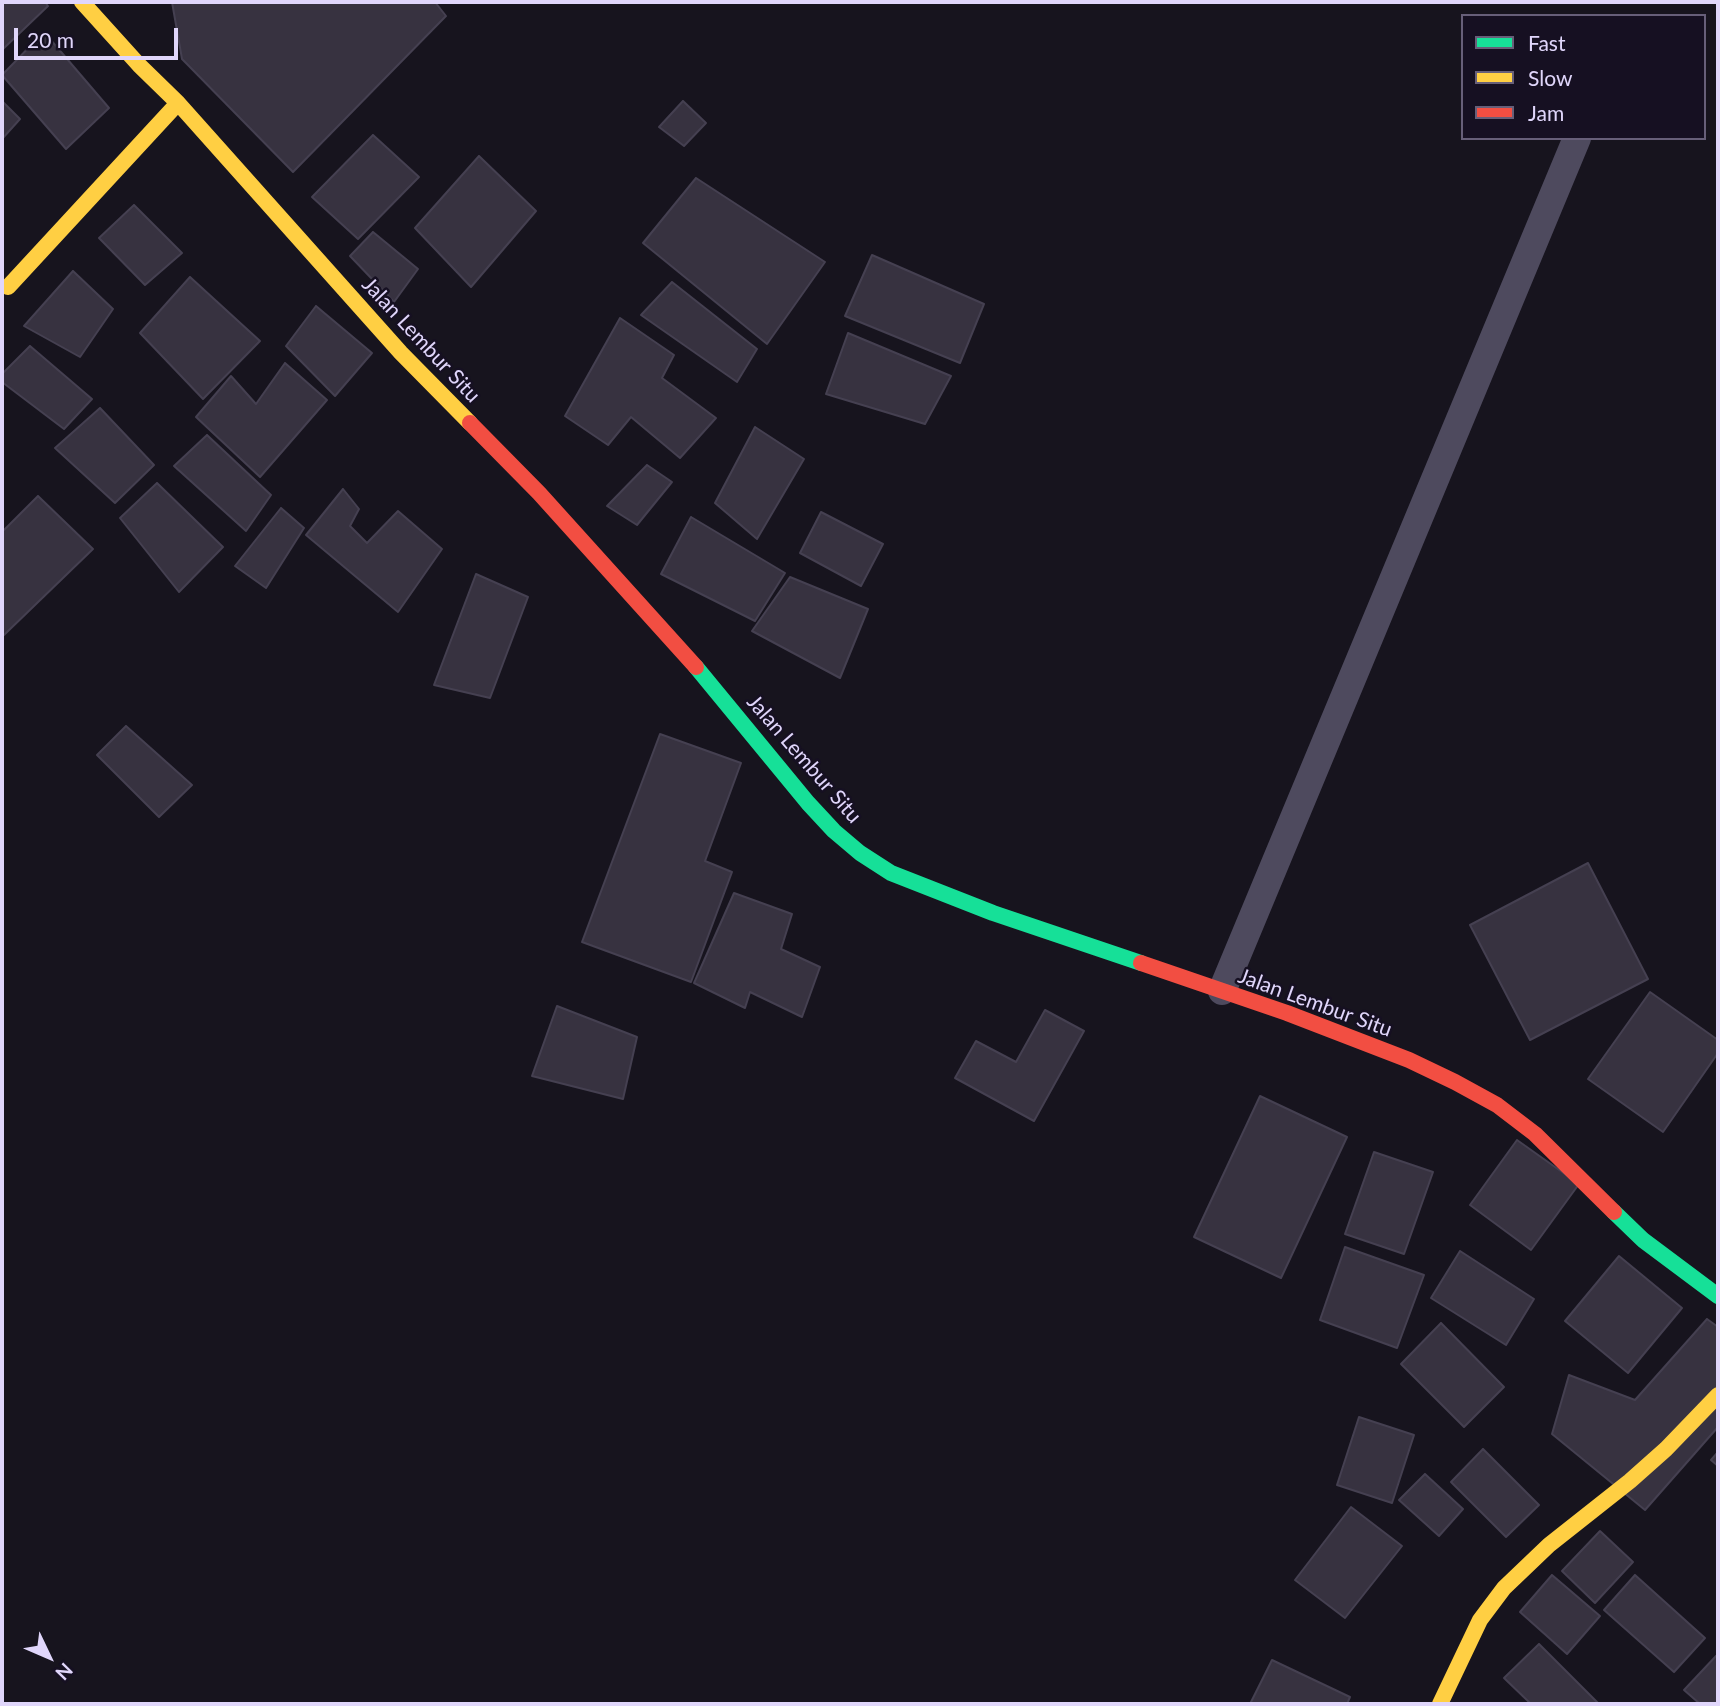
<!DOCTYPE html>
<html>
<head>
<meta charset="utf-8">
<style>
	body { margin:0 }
	#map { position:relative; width:1720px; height:1706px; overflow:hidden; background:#17141e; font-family:Lato,sans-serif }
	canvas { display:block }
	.frame { position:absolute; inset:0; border:4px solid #e0d6fb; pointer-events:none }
	.legend { position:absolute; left:1461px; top:14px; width:245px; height:126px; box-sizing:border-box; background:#161022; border:2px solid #675f79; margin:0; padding:9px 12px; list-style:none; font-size:21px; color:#e0d6fb }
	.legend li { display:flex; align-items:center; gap:14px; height:35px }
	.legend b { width:35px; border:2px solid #675f79 }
	.north { position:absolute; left:14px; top:1622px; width:70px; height:70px; -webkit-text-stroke:5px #161022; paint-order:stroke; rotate:134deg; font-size:19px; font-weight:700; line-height:28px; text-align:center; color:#e0d6fb }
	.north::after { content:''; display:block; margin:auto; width:24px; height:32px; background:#e0d6fb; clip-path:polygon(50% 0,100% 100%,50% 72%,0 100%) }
	.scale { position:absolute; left:14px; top:28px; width:164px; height:32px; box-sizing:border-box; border:4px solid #e0d6fb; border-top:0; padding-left:9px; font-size:21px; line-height:24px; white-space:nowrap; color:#e0d6fb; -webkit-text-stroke:5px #161022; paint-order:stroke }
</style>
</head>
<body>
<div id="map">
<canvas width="1720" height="1706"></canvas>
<div class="frame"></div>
<ul class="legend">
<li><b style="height:9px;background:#16e098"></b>Fast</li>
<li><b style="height:9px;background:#ffcf43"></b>Slow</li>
<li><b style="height:9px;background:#f24e42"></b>Jam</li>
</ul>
<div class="north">N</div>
<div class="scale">20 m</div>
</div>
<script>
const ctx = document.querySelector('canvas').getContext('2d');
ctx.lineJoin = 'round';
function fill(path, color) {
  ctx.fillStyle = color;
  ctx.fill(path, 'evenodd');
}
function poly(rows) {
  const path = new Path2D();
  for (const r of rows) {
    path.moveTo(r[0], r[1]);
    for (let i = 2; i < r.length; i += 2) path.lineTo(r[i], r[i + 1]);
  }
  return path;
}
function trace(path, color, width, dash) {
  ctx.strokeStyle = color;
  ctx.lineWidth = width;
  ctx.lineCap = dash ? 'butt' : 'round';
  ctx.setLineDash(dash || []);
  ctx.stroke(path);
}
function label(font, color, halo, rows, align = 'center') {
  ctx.font = font + ' Lato,sans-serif';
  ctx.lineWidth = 5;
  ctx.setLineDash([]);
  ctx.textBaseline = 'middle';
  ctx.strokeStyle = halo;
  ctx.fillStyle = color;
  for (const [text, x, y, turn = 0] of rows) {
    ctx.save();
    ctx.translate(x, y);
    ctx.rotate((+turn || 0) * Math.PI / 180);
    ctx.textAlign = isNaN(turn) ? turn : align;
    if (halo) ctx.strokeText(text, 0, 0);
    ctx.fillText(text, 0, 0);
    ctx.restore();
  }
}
const building = poly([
	[2,2,45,2,48,6,2,50,2,2],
	[172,2,435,2,446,16,293,172,182,59,172,2],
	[44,32,109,108,66,149,2,75,44,32],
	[2,101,20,119,2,139,2,101],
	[683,101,706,123,684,146,659,127,683,101],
	[373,135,419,177,358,239,312,197,373,135],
	[479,156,536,211,471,287,415,228,479,156],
	[696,178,825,262,767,344,643,243,696,178],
	[134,205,182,253,145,285,99,238,134,205],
	[373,232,418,269,394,302,350,256,373,232],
	[872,255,984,304,960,363,845,316,872,255],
	[73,271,113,309,80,357,24,326,73,271],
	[190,277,260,341,203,399,140,333,190,277],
	[672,282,757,349,737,382,641,315,672,282],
	[316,306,372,353,335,396,286,346,316,306],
	[620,318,674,355,662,378,716,418,680,458,631,417,608,445,565,416,620,318],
	[848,333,951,376,925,424,826,394,848,333],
	[30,346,92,399,64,429,2,382,2,374,30,346],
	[285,363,327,400,260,477,196,417,231,376,256,404,285,363],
	[100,408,154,465,115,503,55,448,100,408],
	[755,427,804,459,757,539,715,503,755,427],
	[207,435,271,495,246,531,174,466,207,435],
	[647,465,672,482,637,525,607,506,647,465],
	[157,483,223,547,179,592,120,518,157,483],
	[343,489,359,509,350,526,367,543,398,511,442,549,398,612,306,535,343,489],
	[38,496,93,549,4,635,2,633,2,528,4,530,38,496],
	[281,508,304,528,266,588,235,566,281,508],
	[821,512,883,544,861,586,800,553,821,512],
	[691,517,785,573,755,621,661,574,691,517],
	[476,574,528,597,490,698,434,685,476,574],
	[790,577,868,609,840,678,752,631,790,577],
	[126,726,192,785,159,817,97,755,126,726],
	[660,734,741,763,705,861,732,872,691,982,582,942,660,734],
	[1588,863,1648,979,1530,1040,1470,925,1588,863],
	[734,893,792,914,781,949,820,967,802,1017,750,992,745,1008,694,983,734,893],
	[1650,992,1718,1040,1718,1053,1663,1132,1588,1079,1650,992],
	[557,1006,637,1037,623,1099,532,1076,557,1006],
	[1045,1010,1084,1031,1034,1121,955,1078,976,1041,1016,1062,1045,1010],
	[1260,1096,1347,1137,1281,1278,1194,1237,1260,1096],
	[1517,1140,1579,1184,1531,1250,1470,1205,1517,1140],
	[1374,1152,1433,1172,1404,1254,1345,1234,1374,1152],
	[1345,1247,1424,1275,1397,1348,1320,1320,1345,1247],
	[1460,1251,1534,1299,1506,1345,1431,1298,1460,1251],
	[1619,1256,1682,1308,1628,1373,1565,1321,1619,1256],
	[1707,1319,1718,1327,1718,1427,1645,1510,1552,1434,1569,1375,1635,1400,1707,1319],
	[1441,1323,1504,1387,1464,1427,1401,1364,1441,1323],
	[1359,1417,1414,1435,1392,1503,1337,1485,1359,1417],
	[1483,1449,1539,1505,1506,1537,1451,1482,1483,1449],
	[1718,1452,1718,1466,1711,1460,1718,1452],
	[1425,1474,1463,1509,1439,1536,1399,1500,1425,1474],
	[1351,1507,1402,1546,1345,1618,1295,1580,1351,1507],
	[1600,1531,1633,1562,1595,1603,1562,1571,1600,1531],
	[1552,1575,1600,1616,1567,1654,1520,1612,1552,1575],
	[1635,1575,1705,1638,1674,1672,1604,1610,1635,1575],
	[1539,1644,1598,1703,1597,1704,1531,1704,1504,1678,1539,1644],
	[1716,1656,1718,1658,1718,1704,1700,1704,1684,1690,1716,1656],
	[1272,1660,1350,1697,1347,1704,1250,1704,1272,1660]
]);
const lane = poly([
	[1222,991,1577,138]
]);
const fast = poly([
	[696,667,808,803,834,831,860,853,891,873,993,913,1141,963],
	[1614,1212,1643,1240,1718,1296]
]);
const slow = poly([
	[82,2,139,65,178,103,401,353,470,423],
	[8,287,178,103],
	[1440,1704,1480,1620,1504,1588,1549,1545,1630,1481,1666,1449,1718,1395]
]);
const jam = poly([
	[470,423,539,493,696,667],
	[1141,963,1287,1013,1409,1060,1455,1082,1497,1105,1535,1134,1614,1212]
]);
const streetNames = [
	["Jalan Lembur Situ",421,340,47],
	["Jalan Lembur Situ",804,759,49],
	["Jalan Lembur Situ",1315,1003,20]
];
fill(building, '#373240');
trace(building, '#454051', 2);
trace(lane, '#4e4a5e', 28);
trace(fast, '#16e098', 16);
trace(slow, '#ffcf43', 16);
trace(jam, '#f24e42', 16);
label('21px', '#e0d6fb', '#161022', streetNames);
</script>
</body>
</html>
